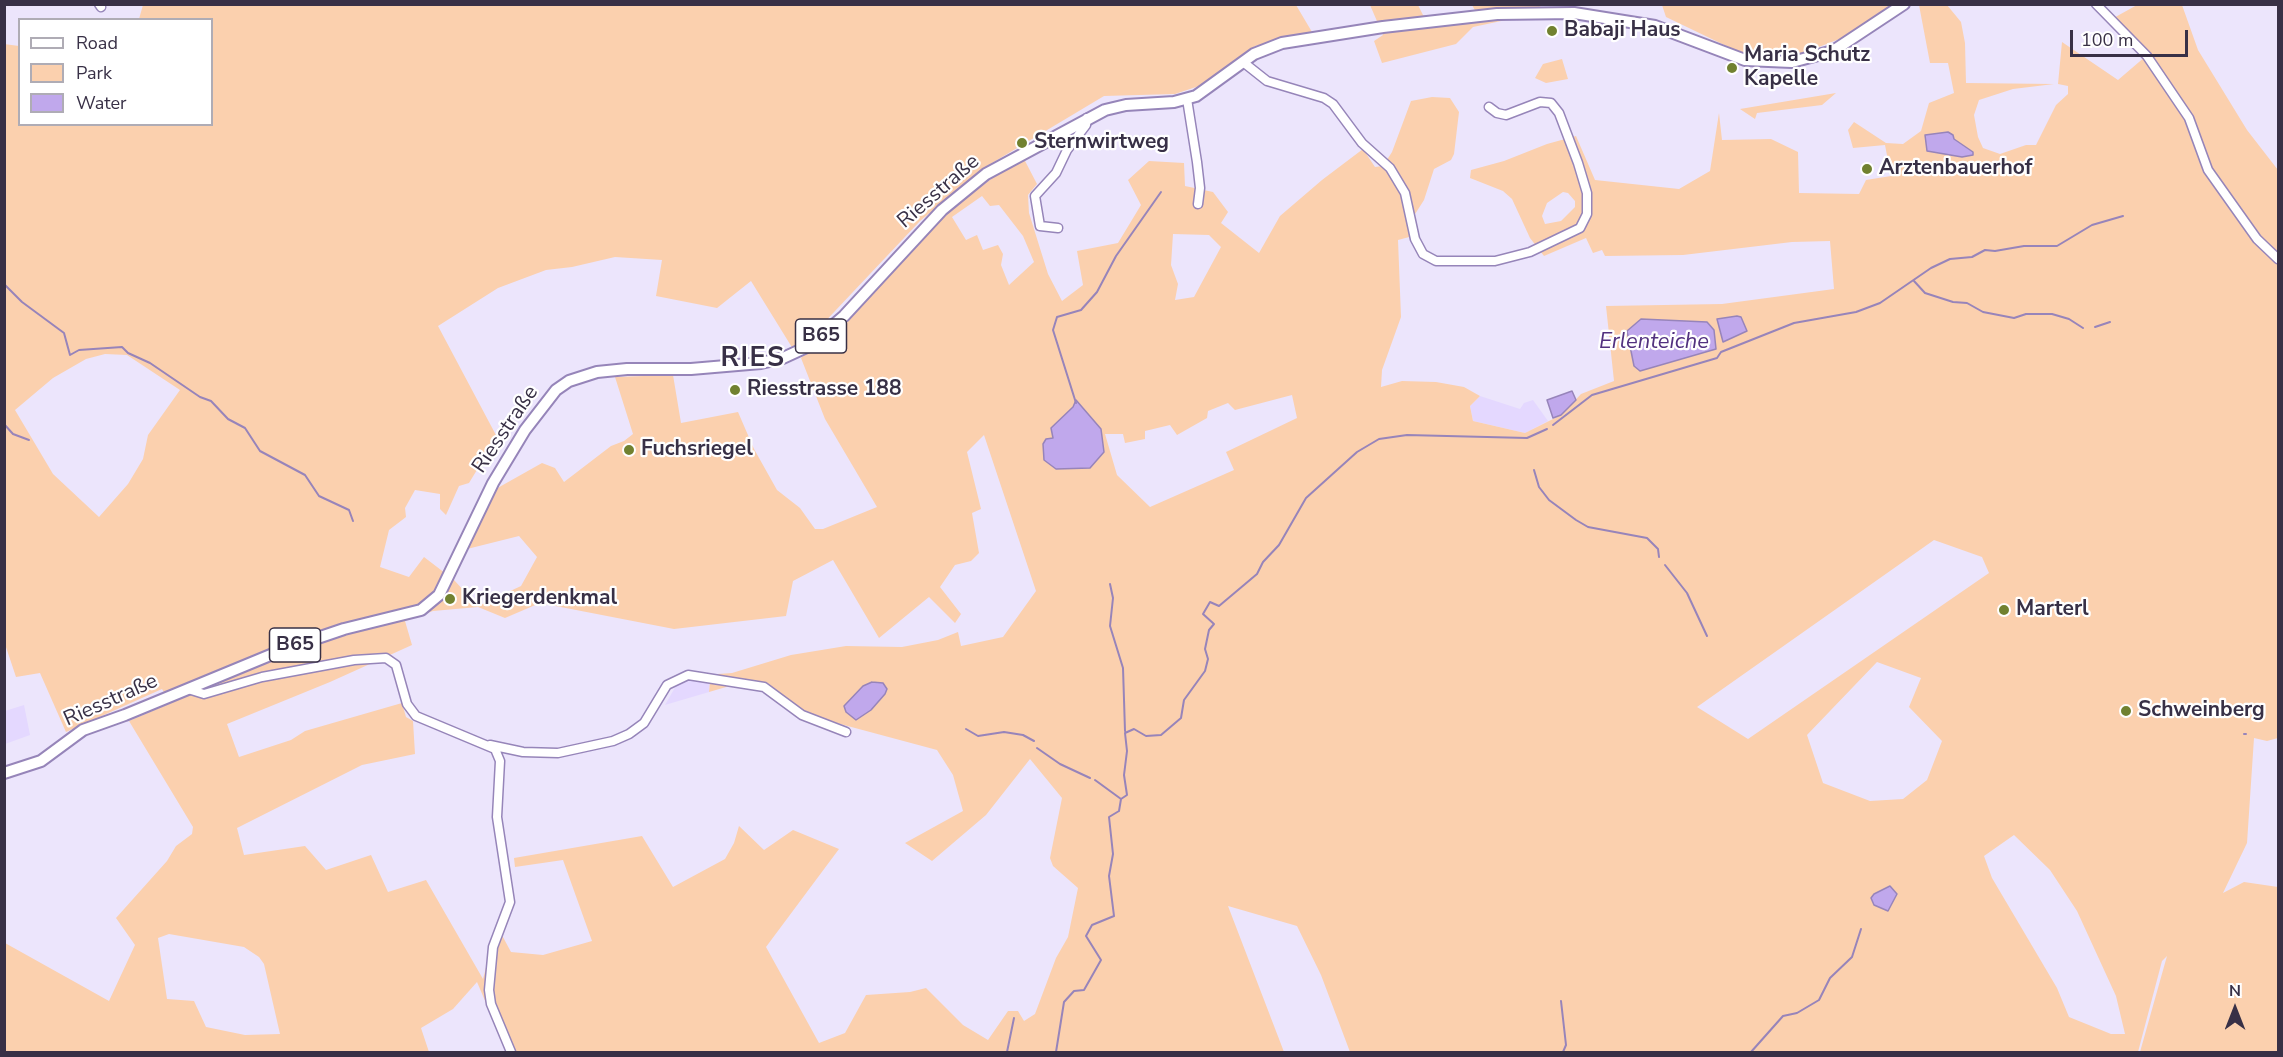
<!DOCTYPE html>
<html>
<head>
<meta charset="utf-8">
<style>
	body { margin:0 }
	#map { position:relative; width:2283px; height:1057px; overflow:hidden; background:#ece5fc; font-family:"Nunito Sans",sans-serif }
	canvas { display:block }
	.frame { position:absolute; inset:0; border:6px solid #383046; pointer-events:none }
	.legend { position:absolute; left:18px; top:18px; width:195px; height:108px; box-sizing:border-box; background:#fff; border:2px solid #afacb5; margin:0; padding:8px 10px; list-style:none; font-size:18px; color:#383046 }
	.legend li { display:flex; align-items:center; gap:12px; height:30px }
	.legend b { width:30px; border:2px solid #afacb5 }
	.north { position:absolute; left:2205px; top:979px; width:60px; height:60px; -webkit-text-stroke:4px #fff; paint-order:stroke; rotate:0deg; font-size:16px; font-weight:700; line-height:24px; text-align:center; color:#383046 }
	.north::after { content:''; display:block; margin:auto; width:21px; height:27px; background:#383046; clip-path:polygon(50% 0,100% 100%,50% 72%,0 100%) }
	.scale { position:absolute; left:2070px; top:30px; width:118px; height:27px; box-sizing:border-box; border:3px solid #383046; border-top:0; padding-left:8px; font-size:18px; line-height:21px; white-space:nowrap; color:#383046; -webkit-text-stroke:4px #fff; paint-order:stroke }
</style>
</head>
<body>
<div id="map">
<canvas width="2283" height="1057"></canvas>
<div class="frame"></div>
<ul class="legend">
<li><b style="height:8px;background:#fff"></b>Road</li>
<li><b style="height:16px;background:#fbd0ae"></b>Park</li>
<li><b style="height:16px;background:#c0a8ec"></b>Water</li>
</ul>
<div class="north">N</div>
<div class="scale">100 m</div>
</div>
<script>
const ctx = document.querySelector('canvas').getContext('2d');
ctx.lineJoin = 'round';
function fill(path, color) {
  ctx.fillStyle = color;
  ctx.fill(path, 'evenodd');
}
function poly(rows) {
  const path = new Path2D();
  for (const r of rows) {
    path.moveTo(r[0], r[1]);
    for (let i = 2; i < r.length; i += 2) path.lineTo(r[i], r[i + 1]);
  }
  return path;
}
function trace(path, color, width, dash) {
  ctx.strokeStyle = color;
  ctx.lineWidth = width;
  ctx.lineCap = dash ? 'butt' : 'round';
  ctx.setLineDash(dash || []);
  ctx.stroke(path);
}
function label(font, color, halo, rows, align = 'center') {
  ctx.font = font + ' "Nunito Sans",sans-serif';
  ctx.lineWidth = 4.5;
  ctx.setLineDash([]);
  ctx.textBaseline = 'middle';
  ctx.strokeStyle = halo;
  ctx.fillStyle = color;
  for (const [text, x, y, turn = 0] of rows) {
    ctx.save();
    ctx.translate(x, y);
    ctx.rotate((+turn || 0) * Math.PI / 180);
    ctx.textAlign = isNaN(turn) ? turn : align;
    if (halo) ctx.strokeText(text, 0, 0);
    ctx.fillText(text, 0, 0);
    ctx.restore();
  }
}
const built = poly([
	[1480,396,1520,409,1524,403,1533,400,1548,421,1525,433,1473,421,1470,406],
	[718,674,710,681,709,692,665,705,681,677],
	[24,705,30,735,5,744,5,711]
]);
const green = poly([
	[143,5,1296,5,1312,32,1255,46,1199,86,1175,94,1104,96,987,166,920,221,819,328,793,349,751,281,717,308,656,296,662,260,615,257,572,267,546,270,498,288,438,326,497,437,469,483,459,486,446,515,440,509,440,494,415,490,405,508,406,517,389,530,380,567,409,577,424,557,454,580,478,606,521,586,537,557,519,536,467,549,494,490,542,463,555,468,564,482,611,446,624,441,633,434,615,377,673,375,681,423,738,412,754,449,777,490,800,508,815,529,823,529,877,507,825,419,801,358,877,289,946,213,1003,170,1024,159,1037,184,1028,195,1029,213,1048,274,1062,301,1083,285,1077,251,1118,243,1141,205,1128,180,1149,161,1184,163,1185,186,1213,192,1228,212,1221,223,1259,253,1280,216,1322,180,1363,149,1375,167,1383,166,1392,152,1411,101,1432,97,1450,98,1459,112,1454,154,1451,160,1434,169,1424,200,1410,222,1413,236,1398,240,1401,317,1382,370,1381,387,1402,381,1436,382,1464,387,1480,396,1470,406,1473,421,1525,433,1561,415,1581,394,1614,381,1606,306,1722,304,1834,289,1830,241,1792,242,1683,255,1605,256,1602,250,1593,253,1586,238,1544,256,1530,238,1512,199,1503,191,1470,178,1471,170,1504,161,1547,144,1576,136,1595,180,1679,189,1710,171,1719,113,1722,140,1771,139,1798,152,1799,193,1859,194,1866,180,1891,176,1885,145,1853,148,1848,130,1854,122,1886,143,1903,144,1921,131,1929,103,1954,93,1948,63,1930,63,1919,5,1947,5,1961,22,1965,43,1966,83,2054,84,2013,89,1979,100,1974,115,1978,137,1983,148,2000,154,2026,145,2036,145,2056,105,2068,94,2068,86,2058,84,2062,42,2118,80,2146,56,2110,20,2137,5,2182,5,2198,50,2247,130,2278,170,2278,738,2267,741,2254,738,2247,843,2223,893,2244,882,2278,887,2278,1052,2140,1052,2167,956,2162,961,2138,1052,1350,1052,1321,975,1297,926,1228,906,1284,1052,507,1052,477,982,453,1009,421,1028,429,1052,5,1052,5,943,109,1001,135,945,116,918,167,861,176,846,192,834,193,827,129,721,171,703,162,689,66,732,40,673,16,677,5,644,4,44,19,46,20,124,212,124,212,20,139,19],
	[1948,132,1953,139,1973,152,1949,155,1939,152,1940,133],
	[1563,192,1568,193,1575,201,1575,207,1561,221,1545,224,1542,216,1547,203],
	[982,196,990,206,999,205,1023,236,1034,262,1009,285,1001,265,1003,254,998,245,983,250,977,235,966,240,952,217],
	[1173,234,1209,235,1221,247,1194,297,1175,300,1178,284,1171,265],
	[1641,319,1707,322,1714,330,1716,349,1634,366,1627,331],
	[105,354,127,355,180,390,148,435,143,459,128,484,99,517,53,474,15,410,53,378,86,359],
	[1292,395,1297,418,1226,452,1234,470,1150,507,1117,475,1105,434,1123,434,1125,443,1145,439,1145,431,1170,425,1177,435,1207,418,1208,411,1228,403,1235,410],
	[984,435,1036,591,1003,637,961,646,958,632,938,640,902,647,846,646,791,655,732,673,718,674,710,681,709,692,733,685,756,688,772,694,800,719,822,728,829,721,937,750,953,775,963,811,905,843,932,861,986,815,1030,759,1062,798,1050,858,1053,866,1078,888,1068,937,1056,958,1035,1014,1024,1021,1018,1011,1008,1011,988,1040,963,1025,926,988,910,992,866,995,845,1033,819,1043,766,947,839,849,793,830,764,850,739,826,734,843,725,859,673,887,642,836,514,858,515,867,563,860,592,941,543,955,511,952,497,926,483,979,426,880,388,892,371,855,326,870,305,846,244,855,237,828,362,765,415,754,413,721,406,717,402,703,305,731,291,740,239,757,227,724,330,682,412,645,405,621,433,611,478,607,505,618,540,603,674,629,786,616,793,581,833,560,879,638,929,597,955,623,961,614,940,587,955,565,971,561,979,553,972,513,981,509,967,452],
	[1934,540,1982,557,1989,573,1748,739,1697,707],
	[1877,662,1921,678,1909,707,1942,741,1927,780,1903,799,1870,801,1823,783,1807,735],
	[2014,835,2050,870,2077,911,2116,996,2125,1034,2111,1034,2069,1017,2057,988,1992,878,1984,856],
	[169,934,244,947,259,957,264,964,280,1034,245,1035,206,1027,194,1001,167,999,158,938],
	[1370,5,1418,5,1423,15,1434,17,1476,12,1472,5,1543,5,1520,17,1473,27,1456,44,1382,63,1374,41,1383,35],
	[1662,5,1891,5,1847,36,1801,54,1741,53,1666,17],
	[1562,59,1568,79,1546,83,1535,78,1543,64],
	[1836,93,1822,105,1757,113,1755,119,1740,109]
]);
const water = poly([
	[1948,132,1953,135,1954,139,1973,152,1973,155,1962,157,1927,151,1925,135,1948,132],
	[1737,316,1741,317,1747,331,1723,342,1717,319,1737,316],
	[1641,319,1707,322,1714,330,1716,349,1640,371,1634,366,1627,331,1641,319],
	[1572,391,1576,400,1561,415,1553,418,1547,400,1572,391],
	[1076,400,1101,429,1104,452,1090,468,1056,469,1044,460,1043,444,1046,439,1053,438,1051,428,1073,407,1076,400],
	[872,682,883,683,887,689,885,694,871,710,856,720,846,712,844,706,863,686,872,682],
	[1890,886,1897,894,1888,911,1874,905,1871,898,1874,894,1890,886]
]);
const stream = poly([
	[1914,281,1925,293,1953,302,1967,303,1983,312,2014,318,2026,314,2052,314,2069,319,2083,328],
	[4,284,22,302,64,333,70,355,79,350,122,347,128,353,150,363,200,397,211,401,228,419,245,428,260,451,305,475,319,496,349,510,353,521],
	[2095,327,2110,322],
	[1076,403,1053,330,1057,317,1081,310,1097,292,1116,256,1161,192],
	[4,424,13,434,29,440],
	[1553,425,1592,395,1717,358,1721,352,1794,323,1856,312,1880,303,1931,268,1950,259,1972,257,1985,250,1995,251,2024,246,2057,246,2092,225,2123,216],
	[1534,470,1539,487,1549,500,1576,520,1588,527,1647,538,1658,549,1659,557],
	[1665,565,1687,593,1707,636],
	[1110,584,1113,598,1110,626,1123,668,1125,731],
	[966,729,978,736,1004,732,1023,735,1034,741],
	[2244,734,2246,734],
	[1037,748,1060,764,1090,778],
	[1095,780,1121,799],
	[1561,1001,1566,1045,1563,1052],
	[1007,1052,1014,1018],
	[1056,1052,1064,1002,1074,991,1084,990,1101,960,1086,936,1092,925,1114,916,1109,876,1113,854,1109,817,1119,811,1121,799,1127,795,1124,775,1127,751,1125,733,1134,729,1146,736,1161,735,1181,718,1184,700,1205,671,1208,659,1205,649,1209,630,1214,624,1203,614,1210,602,1219,606,1257,574,1263,562,1279,545,1306,498,1357,452,1379,439,1407,435,1527,438,1547,429],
	[1751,1052,1783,1016,1797,1013,1819,1000,1830,978,1852,957,1861,929]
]);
const minor = poly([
	[99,4,101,7],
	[2096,4,2147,56,2189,118,2208,170,2257,239,2278,259],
	[1243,62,1267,81,1324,98,1333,104,1362,143,1390,168,1405,193,1415,239,1423,254,1436,261,1495,261,1530,252,1580,228,1587,214,1587,193,1578,163,1559,113,1551,103,1540,102,1506,115,1497,113,1489,107],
	[1187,99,1197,162,1200,188,1198,204],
	[1058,228,1040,226,1035,196,1056,173,1067,150,1086,125,1087,118],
	[188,689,204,694,262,677,354,660,386,658,396,665,407,704,416,716,495,749,500,761,497,817,510,902,493,947,489,990,491,1004,511,1052],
	[490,745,523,752,558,753,613,741,629,734,644,723,667,685,688,675,764,687,802,715,846,732]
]);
const major = poly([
	[4,773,41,761,83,730,125,715,285,649,344,629,421,610,439,595,493,483,525,430,556,390,569,381,597,372,627,369,691,369,761,363,783,358,809,346,844,316,942,210,986,174,1105,110,1126,105,1174,102,1196,96,1254,54,1282,43,1383,27,1497,14,1574,13,1655,26,1745,60,1792,62,1833,51,1904,4]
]);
const markers = [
	[1552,31,6,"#718130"],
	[1732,68,6,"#718130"],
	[1022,143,6,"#718130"],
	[1867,169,6,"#718130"],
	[735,390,6,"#718130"],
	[629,450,6,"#718130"],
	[450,599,6,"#718130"],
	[2004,610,6,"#718130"],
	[2126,711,6,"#718130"]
];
const shields = [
	[821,336,51],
	[295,645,51]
];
const shieldNames = [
	["B65",821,336],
	["B65",295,645]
];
const poiNames = [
	["Babaji Haus",1564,31],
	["Maria Schutz",1744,56],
	["Kapelle",1744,80],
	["Sternwirtweg",1034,143],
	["Arztenbauerhof",1879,169],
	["Riesstrasse 188",747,390],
	["Fuchsriegel",641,450],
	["Kriegerdenkmal",462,599],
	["Marterl",2016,610],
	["Schweinberg",2138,711]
];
const streetNames = [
	["Riesstraße",939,192,-41],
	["Riesstraße",506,430,-56],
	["Riesstraße",111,701,-24]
];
const waterNames = [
	["Erlenteiche",1654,343]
];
const districtNames = [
	["RIES",753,359]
];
fill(built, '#e4d8ff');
fill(green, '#fbd0ae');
fill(water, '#c0a8ec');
trace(water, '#9784ba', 1.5);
trace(stream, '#9784ba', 2);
trace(minor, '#9685b9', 11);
trace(major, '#9685b9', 14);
trace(minor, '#fff', 8);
trace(major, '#fff', 10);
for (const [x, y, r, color] of markers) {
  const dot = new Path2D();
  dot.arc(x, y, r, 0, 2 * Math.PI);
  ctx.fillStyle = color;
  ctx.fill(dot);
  trace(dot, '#fff', 2);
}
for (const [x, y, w] of shields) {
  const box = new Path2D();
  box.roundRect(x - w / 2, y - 17, w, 34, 4.5);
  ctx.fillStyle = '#fff';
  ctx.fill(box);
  trace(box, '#383046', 1.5);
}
label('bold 20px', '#383046', null, shieldNames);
label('bold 21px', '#383046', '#fff', poiNames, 'left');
label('21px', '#383046', '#fff', streetNames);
label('italic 22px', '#52317f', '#fff', waterNames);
ctx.letterSpacing = '1.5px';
label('bold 27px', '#383046', '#fff', districtNames);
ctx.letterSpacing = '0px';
</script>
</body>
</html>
